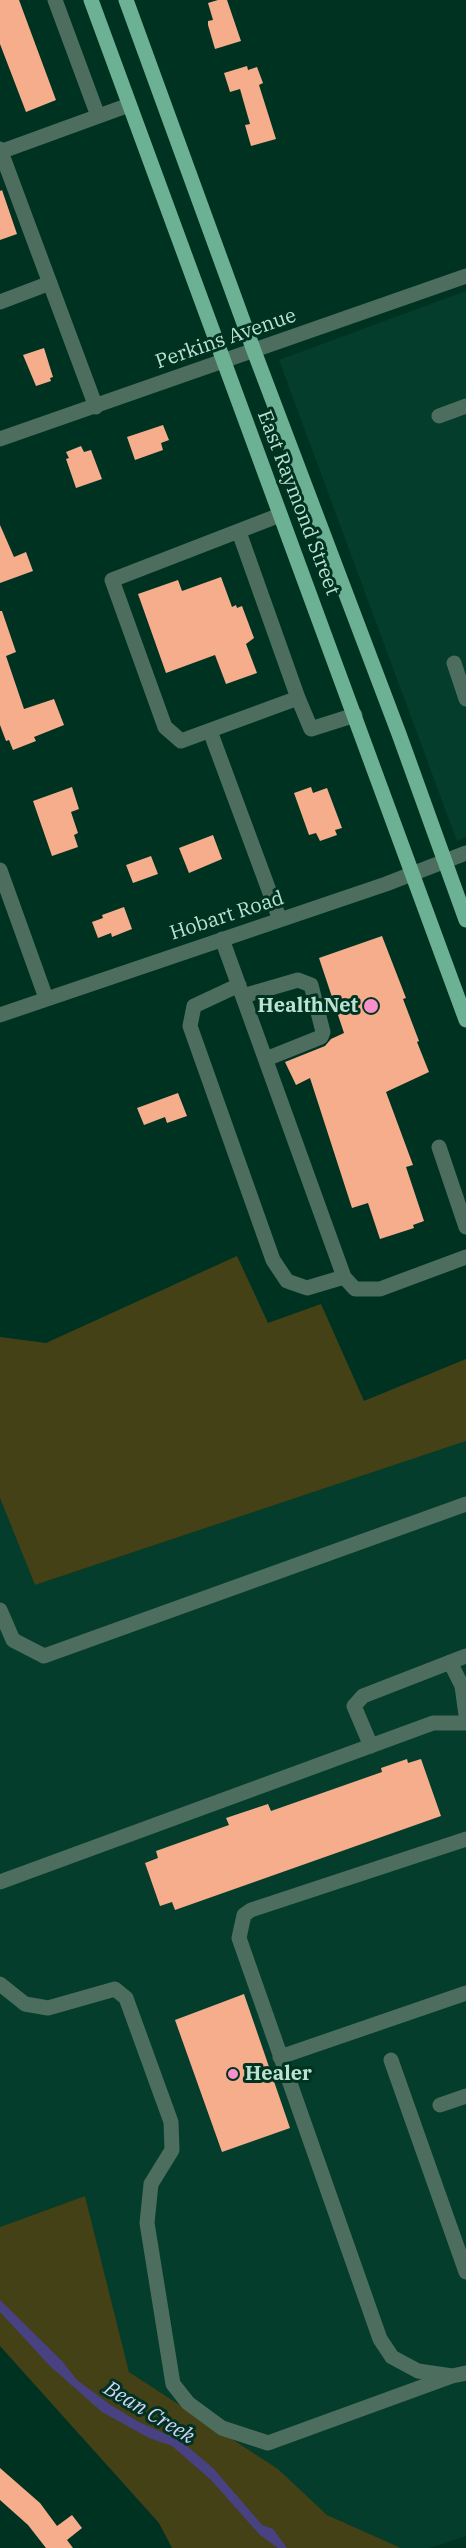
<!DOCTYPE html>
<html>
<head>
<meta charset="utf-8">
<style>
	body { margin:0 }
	canvas { display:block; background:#003222 }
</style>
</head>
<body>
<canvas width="466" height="2548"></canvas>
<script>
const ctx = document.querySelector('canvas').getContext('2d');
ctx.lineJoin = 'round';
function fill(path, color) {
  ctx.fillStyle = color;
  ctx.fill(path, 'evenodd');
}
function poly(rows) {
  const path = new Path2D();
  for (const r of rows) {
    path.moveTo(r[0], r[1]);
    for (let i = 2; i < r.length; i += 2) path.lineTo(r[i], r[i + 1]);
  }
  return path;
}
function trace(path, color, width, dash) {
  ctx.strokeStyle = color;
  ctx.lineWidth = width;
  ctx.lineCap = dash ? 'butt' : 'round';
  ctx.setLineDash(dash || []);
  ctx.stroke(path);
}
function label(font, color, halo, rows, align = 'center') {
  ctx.font = font + ' "IBM Plex Serif",serif';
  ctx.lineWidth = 6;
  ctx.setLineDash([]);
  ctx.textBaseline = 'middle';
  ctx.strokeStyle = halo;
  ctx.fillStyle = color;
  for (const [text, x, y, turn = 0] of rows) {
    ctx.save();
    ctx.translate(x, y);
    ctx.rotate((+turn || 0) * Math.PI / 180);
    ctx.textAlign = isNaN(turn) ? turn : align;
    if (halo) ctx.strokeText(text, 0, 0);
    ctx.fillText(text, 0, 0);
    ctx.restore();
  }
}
const built = poly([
	[466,291,466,837,457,841,279,360],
	[466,1441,466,2536,429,2548,401,2548,327,2515,278,2469,129,2372,85,2196,0,2227,0,1498,35,1585]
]);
const green = poly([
	[237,1256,268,1323,321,1304,364,1401,466,1359,466,1441,35,1585,0,1498,0,1337,46,1343],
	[85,2196,129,2372,278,2469,327,2515,401,2548,172,2548,159,2523,0,2346,0,2227]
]);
const water = poly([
	[0,2300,62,2361,77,2380,112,2406,139,2422,181,2441,214,2469,262,2525,273,2529,287,2548,278,2548,260,2535,211,2480,172,2446,149,2438,102,2412,50,2366,0,2312]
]);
const building = poly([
	[0,0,19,0,56,100,26,112,0,44],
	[218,0,227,0,241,41,215,49,208,25,208,21,213,20,208,3],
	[247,66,248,70,257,67,263,83,259,85,276,139,251,146,245,125,250,124,240,89,230,92,224,73],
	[2,190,17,234,0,240,0,191],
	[44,348,53,377,50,378,51,381,36,386,23,355],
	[163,425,169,440,161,443,163,450,135,460,127,437],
	[81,446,84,452,91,450,102,479,76,488,66,459,69,458,66,452],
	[0,525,14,557,26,552,33,571,0,583],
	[221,577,232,607,236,605,237,608,242,606,254,638,246,644,257,673,226,684,215,655,166,673,138,594,178,580,182,591],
	[0,611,2,611,16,652,6,656,24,709,54,699,64,725,34,737,36,741,13,750,9,740,6,741,0,725],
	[72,787,79,809,71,812,78,833,74,835,78,847,52,856,33,801],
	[311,787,313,793,327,788,342,828,335,830,337,835,320,841,316,833,309,835,294,793],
	[213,835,222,859,189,873,179,848],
	[151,856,158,874,133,883,126,865],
	[124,907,132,929,112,937,111,933,98,938,92,922,103,918,102,915],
	[382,936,406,998,403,999,419,1041,417,1042,429,1072,386,1092,413,1165,406,1167,424,1221,413,1225,414,1228,380,1239,368,1203,352,1208,310,1078,296,1085,285,1062,325,1046,331,1039,344,1033,319,958],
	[178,1093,187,1116,167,1123,165,1117,144,1125,137,1108],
	[407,1759,408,1763,421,1759,441,1816,175,1910,172,1902,160,1906,145,1863,158,1858,156,1851,229,1825,226,1818,268,1804,271,1811,382,1772,381,1768],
	[244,1994,290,2128,222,2152,175,2020],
	[0,2468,40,2503,57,2526,72,2515,82,2528,67,2540,73,2548,46,2548,28,2525,0,2500]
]);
const minor = poly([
	[55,0,98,116],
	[0,149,96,407],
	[0,152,129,105],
	[0,302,50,283],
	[439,416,466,406],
	[0,439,466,276],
	[239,532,298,698,181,741,165,727,112,580,280,515],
	[454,663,466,699],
	[298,698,311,729,355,715],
	[210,731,280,920],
	[0,870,46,998],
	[222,939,344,1277,355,1289,380,1289,466,1257],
	[239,985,194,1006,190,1026,273,1260,287,1281,307,1288,344,1277],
	[243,996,298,980,311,985,323,1032,321,1037,266,1059],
	[0,1015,386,884,466,853],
	[439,1147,466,1227],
	[0,1610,13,1640,44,1656,466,1504],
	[450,1662,462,1686,466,1715],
	[371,1746,354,1706,363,1696,466,1656],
	[466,1839,251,1910,244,1915,239,1938,380,2339,392,2357,418,2371,452,2376,466,2373],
	[0,1882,433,1723,466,1723],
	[0,1984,25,2004,48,2008,115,1989,126,1998,171,2122,172,2150,151,2184,147,2223,173,2384,188,2403,222,2428,268,2443,452,2376],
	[280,2057,466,1993],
	[391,2060,466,2272],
	[440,2105,466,2096]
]);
const major = poly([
	[91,0,466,1020],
	[126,0,254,351,399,734,466,920]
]);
const markers = [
	[371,1006,8,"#f890cc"],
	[233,2074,6,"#f890cc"]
];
const streetNames = [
	["Perkins Avenue",226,339,-19],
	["East Raymond Street",298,503,69],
	["Hobart Road",227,916,-18]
];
const poiNames = [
	["HealthNet",358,1006],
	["Healer",245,2074,"left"]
];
const waterNames = [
	["Bean Creek",149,2413,31]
];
fill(built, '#043d2b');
fill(green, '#444116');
fill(water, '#484283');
fill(building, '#f6ad8c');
trace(minor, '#4d6d5f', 15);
trace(major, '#6cb194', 15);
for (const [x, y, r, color] of markers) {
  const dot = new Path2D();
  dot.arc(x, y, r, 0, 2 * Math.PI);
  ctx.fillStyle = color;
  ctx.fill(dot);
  trace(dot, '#003222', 2);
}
label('20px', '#bce3d1', '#003222', streetNames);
label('bold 20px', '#bce3d1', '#003222', poiNames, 'right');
label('italic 21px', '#d3d3fa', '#003222', waterNames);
</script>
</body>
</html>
